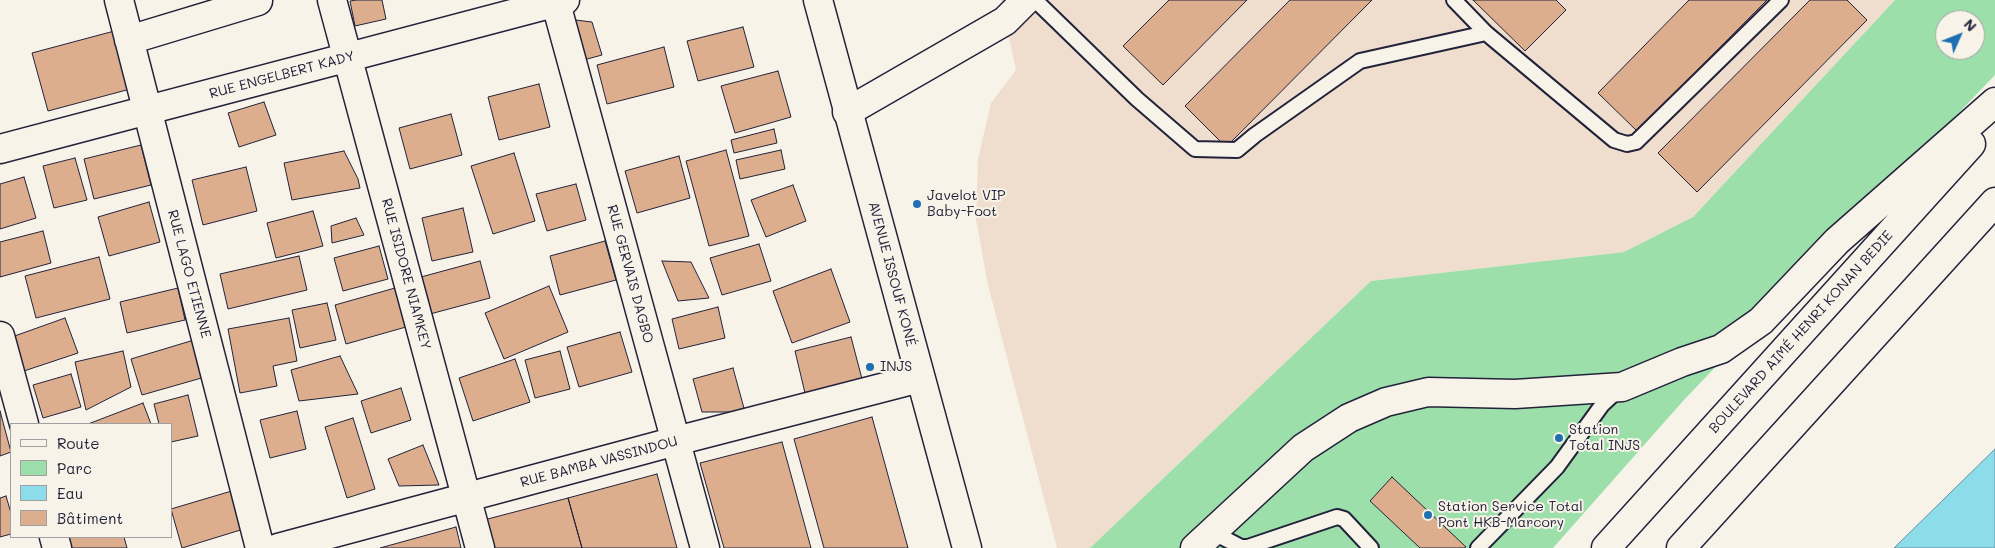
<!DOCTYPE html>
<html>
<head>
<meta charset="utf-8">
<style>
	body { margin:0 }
	#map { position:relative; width:1995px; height:548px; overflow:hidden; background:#f7f3e8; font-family:Mali,sans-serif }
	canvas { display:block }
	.legend { position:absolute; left:10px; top:423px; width:162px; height:115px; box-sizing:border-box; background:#f7f3e8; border:1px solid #a29fa3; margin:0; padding:6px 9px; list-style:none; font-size:15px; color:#22223b }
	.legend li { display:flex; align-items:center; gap:10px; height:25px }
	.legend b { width:25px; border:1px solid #a29fa3 }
	.north { position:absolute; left:1935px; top:10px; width:50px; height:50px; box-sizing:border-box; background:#f7f3e8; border:1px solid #a29fa3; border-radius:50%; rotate:46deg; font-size:14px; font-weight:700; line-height:20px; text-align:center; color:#22223b }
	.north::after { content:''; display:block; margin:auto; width:18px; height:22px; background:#1f6fb2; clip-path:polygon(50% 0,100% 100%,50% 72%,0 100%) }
</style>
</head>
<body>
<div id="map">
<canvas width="1995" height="548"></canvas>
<ul class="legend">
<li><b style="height:6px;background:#f7f3e8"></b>Route</li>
<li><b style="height:14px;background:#9ddfaa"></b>Parc</li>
<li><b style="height:14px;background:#8ddcea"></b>Eau</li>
<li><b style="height:14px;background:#ddae8e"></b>Bâtiment</li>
</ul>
<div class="north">N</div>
</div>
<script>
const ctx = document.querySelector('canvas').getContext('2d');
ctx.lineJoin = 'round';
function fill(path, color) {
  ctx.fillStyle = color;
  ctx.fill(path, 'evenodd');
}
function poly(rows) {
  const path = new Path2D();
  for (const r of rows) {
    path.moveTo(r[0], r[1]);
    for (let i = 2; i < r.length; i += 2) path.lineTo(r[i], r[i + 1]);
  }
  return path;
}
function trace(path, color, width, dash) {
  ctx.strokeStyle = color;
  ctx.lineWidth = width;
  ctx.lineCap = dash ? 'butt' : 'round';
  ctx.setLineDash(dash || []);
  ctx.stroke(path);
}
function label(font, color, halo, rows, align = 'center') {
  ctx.font = font + ' Mali,sans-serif';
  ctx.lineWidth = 4;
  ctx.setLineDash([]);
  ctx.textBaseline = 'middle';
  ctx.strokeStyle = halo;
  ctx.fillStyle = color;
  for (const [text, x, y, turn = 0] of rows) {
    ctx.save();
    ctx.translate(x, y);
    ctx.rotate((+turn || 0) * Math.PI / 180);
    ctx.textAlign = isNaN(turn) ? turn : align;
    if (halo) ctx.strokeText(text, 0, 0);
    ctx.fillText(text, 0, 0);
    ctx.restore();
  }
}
const built = poly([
	[1001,0,1895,0,1693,217,1624,252,1371,281,1090,548,1057,548,988,285,976,219,978,159,991,103,1016,70]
]);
const green = poly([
	[1895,0,1995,0,1995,75,1683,401,1553,548,1090,548,1371,281,1624,252,1693,217],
	[1945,20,1975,20,1975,50,1945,50]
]);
const water = poly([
	[1995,449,1995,548,1894,548,1995,449]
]);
const building = poly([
	[356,0,382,0,386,19,355,26,350,1,356,0],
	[1169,0,1247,0,1163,85,1123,46,1169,0],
	[1290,0,1372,0,1226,147,1185,106,1290,0],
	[1473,0,1556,0,1566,10,1525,51,1473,0],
	[1689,0,1767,0,1637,131,1598,93,1689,0],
	[1810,0,1847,0,1867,20,1697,192,1658,153,1810,0],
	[567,19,592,22,602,55,580,61,567,19],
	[743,27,754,67,698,81,687,41,743,27],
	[118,30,134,88,48,111,32,53,118,30],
	[664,47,674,87,607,104,597,65,664,47],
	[778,71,791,117,735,133,721,86,778,71],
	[539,84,550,127,499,140,488,97,539,84],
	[264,102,276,135,239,147,228,113,264,102],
	[451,114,462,155,410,169,399,128,451,114],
	[774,129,777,143,734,153,731,140,774,129],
	[141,145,151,185,94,199,84,159,141,145],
	[726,150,749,236,709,246,686,161,726,150],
	[781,150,785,169,740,179,736,160,781,150],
	[344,151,358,179,360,188,292,200,284,163,344,151],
	[514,153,535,221,493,234,471,166,514,153],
	[679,156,690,198,637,213,625,171,679,156],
	[75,158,87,200,54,208,43,166,75,158],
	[246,167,257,211,203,225,192,180,246,167],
	[24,177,36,218,0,229,0,184,24,177],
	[576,184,586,220,547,231,536,194,576,184],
	[793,185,806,221,766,237,751,200,793,185],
	[149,202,160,242,109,256,98,217,149,202],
	[463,208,473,252,432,261,422,218,463,208],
	[313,211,323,246,276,258,267,223,313,211],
	[356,218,364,235,332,243,331,226,356,218],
	[43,231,51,263,0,277,0,242,43,231],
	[605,241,616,280,560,295,550,256,605,241],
	[759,244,771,281,722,295,710,258,759,244],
	[379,246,388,279,343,291,334,258,379,246],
	[299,256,307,290,228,309,220,274,299,256],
	[99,257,110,299,36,318,25,276,99,257],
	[480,261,490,298,430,314,421,277,480,261],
	[662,261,691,262,709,298,678,301,662,261],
	[831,269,850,322,792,343,773,291,831,269],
	[549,286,568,332,504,359,485,313,549,286],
	[178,288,185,320,127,333,120,302,178,288],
	[395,288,406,327,346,344,335,305,395,288],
	[327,303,336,340,300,348,292,310,327,303],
	[718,307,725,338,679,349,672,319,718,307],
	[65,318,78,353,21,372,9,338,65,318],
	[289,318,297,361,273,366,277,386,240,393,228,329,289,318],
	[620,332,632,372,579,387,567,347,620,332],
	[851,337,862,379,805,393,795,351,851,337],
	[194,340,205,377,142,395,131,359,194,340],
	[123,351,131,387,86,410,75,362,123,351],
	[560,351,570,389,535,398,525,360,560,351],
	[340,356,358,394,299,401,291,370,340,356],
	[515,359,530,402,473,421,459,378,515,359],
	[733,368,745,412,702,412,693,379,733,368],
	[71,374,81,407,43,418,33,385,71,374],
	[401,388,411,420,371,433,361,401,401,388],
	[188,395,198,436,171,442,171,424,159,424,154,404,188,395],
	[143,403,151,424,88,424,143,403],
	[0,411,11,452,0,456,0,411],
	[297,411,306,449,270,458,260,420,297,411],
	[872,417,908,548,824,548,794,439,872,417],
	[353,418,375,489,347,498,325,427,353,418],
	[782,442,811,548,724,548,700,463,782,442],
	[423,445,439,485,399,486,388,459,423,445],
	[657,474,677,548,582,548,568,498,657,474],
	[1392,477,1466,547,1464,548,1420,548,1370,501,1392,477],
	[235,490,247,528,182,548,171,509,235,490],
	[6,496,11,513,11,534,0,537,0,498,6,496],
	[568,498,582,548,487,548,480,521,568,498],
	[456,527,461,548,380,548,456,527],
	[64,537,124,537,127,548,67,548,64,537]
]);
const service = poly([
	[1035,0,1137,99,1195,149,1237,150,1255,135,1360,61,1486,33],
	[1454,0,1486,33,1614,140,1627,144,1636,142,1781,0],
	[1212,532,1241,547,1248,547,1337,517,1344,519,1371,548],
	[1478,548,1557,467,1602,405,1619,389]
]);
const minor = poly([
	[119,0,260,548],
	[332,0,480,548],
	[555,0,705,548],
	[129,40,258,1],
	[847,112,1005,21,1026,0],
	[0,149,565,0],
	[0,336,24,424],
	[54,537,57,548],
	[278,548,676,441,920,378]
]);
const tertiary = poly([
	[818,0,967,548]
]);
const motorway = poly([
	[1195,548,1303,448,1349,418,1386,402,1428,392,1515,394,1622,387,1682,362,1721,349,1761,321,1837,241,1995,102],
	[1606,548,1971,144],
	[1681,548,1995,202]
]);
const markers = [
	[917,204,5,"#1f6fb2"],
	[870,367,5,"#1f6fb2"],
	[1559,438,5,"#1f6fb2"],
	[1428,515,5,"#1f6fb2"]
];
const streetNames = [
	["RUE ENGELBERT KADY",282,75,-15],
	["RUE LAGO ETIENNE",189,274,75],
	["RUE ISIDORE NIAMKEY",406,274,75],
	["RUE GERVAIS DAGBO",630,274,75],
	["AVENUE ISSOUF KONÉ",892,274,75],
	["BOULEVARD AIMÉ HENRI KONAN BEDIE",1801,332,-48],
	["RUE BAMBA VASSINDOU",599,462,-15]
];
const poiNames = [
	["Javelot VIP",927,196],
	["Baby-Foot",927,212],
	["INJS",880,367],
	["Station",1569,430],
	["Total INJS",1569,446],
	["Station Service Total",1438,507],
	["Pont HKB-Marcory",1438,523]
];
fill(built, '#efdecd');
fill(green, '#9ddfaa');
fill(water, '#8ddcea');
trace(water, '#6292a4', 1);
fill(building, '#ddae8e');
trace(building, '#22223b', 1);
trace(service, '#22223b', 18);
trace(minor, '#22223b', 31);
trace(tertiary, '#22223b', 31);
trace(motorway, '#22223b', 31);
trace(service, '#f7f3e8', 14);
trace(minor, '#f7f3e8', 28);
trace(tertiary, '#f7f3e8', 28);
trace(motorway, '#f7f3e8', 28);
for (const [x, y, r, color] of markers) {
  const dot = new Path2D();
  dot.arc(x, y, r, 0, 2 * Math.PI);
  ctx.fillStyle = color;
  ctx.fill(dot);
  trace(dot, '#f7f3e8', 2);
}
label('14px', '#22223b', '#f7f3e8', streetNames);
label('14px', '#22223b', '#f7f3e8', poiNames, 'left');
</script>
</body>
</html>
